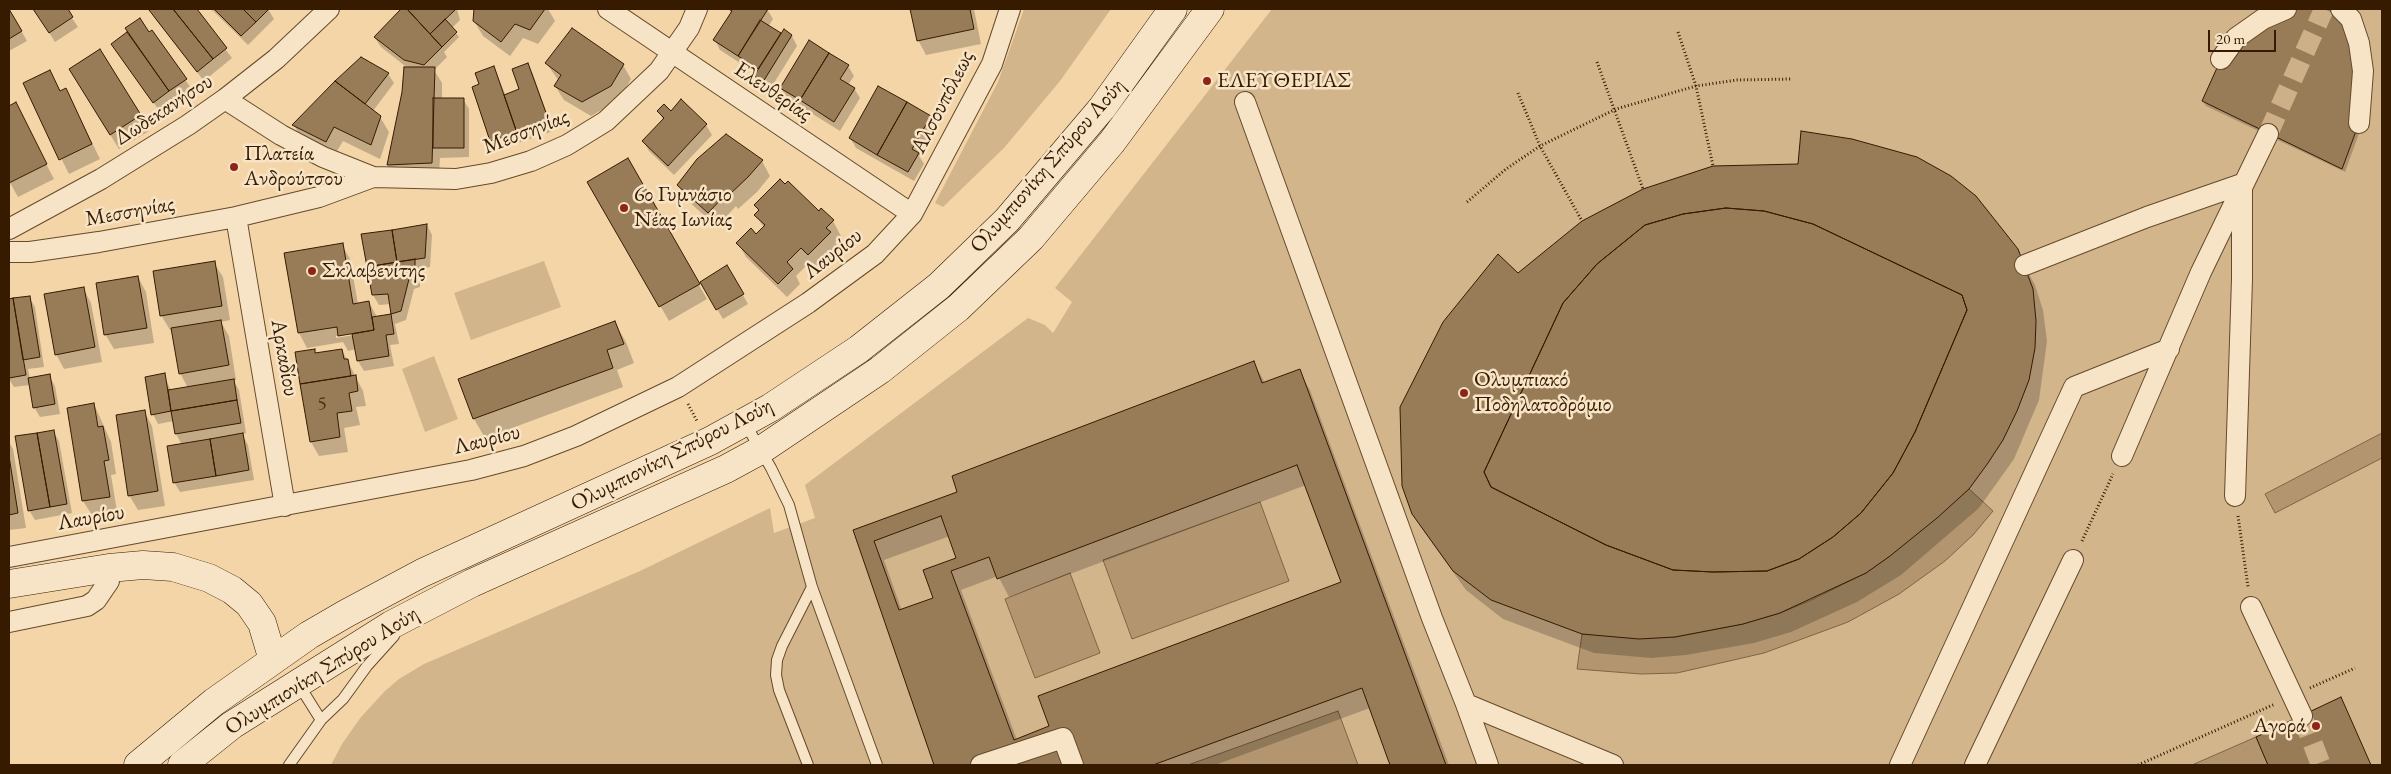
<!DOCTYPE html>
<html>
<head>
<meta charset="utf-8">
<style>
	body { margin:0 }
	#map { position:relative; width:2391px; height:774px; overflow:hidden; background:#f3d5a8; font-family:"EB Garamond",serif }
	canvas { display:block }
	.frame { position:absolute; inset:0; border:10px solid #361b01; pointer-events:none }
	.scale { position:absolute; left:2208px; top:30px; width:68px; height:22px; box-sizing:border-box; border:2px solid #361b01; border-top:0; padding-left:6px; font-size:15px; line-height:18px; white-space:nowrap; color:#361b01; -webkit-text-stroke:4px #f7e4c6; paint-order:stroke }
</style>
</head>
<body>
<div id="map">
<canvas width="2391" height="774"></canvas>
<div class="frame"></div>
<div class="scale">20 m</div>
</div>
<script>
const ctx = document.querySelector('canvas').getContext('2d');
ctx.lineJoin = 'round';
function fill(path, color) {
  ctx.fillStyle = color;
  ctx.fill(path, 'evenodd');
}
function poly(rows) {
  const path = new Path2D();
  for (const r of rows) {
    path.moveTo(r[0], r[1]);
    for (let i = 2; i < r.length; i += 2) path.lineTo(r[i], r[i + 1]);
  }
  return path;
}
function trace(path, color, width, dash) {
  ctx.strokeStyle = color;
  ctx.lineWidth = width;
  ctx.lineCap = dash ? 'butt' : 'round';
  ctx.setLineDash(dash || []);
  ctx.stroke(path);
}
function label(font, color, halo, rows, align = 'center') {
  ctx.font = font + ' "EB Garamond",serif';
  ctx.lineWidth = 5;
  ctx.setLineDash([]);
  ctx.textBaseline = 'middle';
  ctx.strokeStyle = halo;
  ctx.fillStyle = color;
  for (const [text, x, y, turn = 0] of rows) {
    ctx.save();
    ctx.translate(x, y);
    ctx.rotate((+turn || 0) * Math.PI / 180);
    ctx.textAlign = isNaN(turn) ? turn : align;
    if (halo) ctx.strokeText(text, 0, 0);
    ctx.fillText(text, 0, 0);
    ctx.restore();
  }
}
const green = poly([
	[1024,9,1111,9,1060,81,1004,148,943,207,935,203,998,82],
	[1272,9,2382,9,2382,765,331,765,342,744,361,717,385,691,399,679,424,664,640,571,770,508,774,533,815,518,805,485,1028,318,1045,325,1053,333,1072,302,1055,288],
	[544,261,561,307,471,340,454,293],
	[434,356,458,419,425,432,402,369]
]);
const water = poly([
	[2382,433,2382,458,2275,513,2265,494,2382,433],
	[1969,489,1993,511,1973,535,1945,561,1899,594,1848,622,1764,653,1677,673,1641,674,1577,669,1582,634,1675,637,1743,624,1780,613,1809,601,1866,573,1890,556,1969,489],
	[1260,502,1289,581,1132,639,1103,560,1260,502],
	[1070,573,1100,653,1035,678,1005,599,1070,573],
	[1338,711,1358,765,1188,765,1338,711],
	[2256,737,2268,765,2192,765,2256,737]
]);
const shadow = poly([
	[9,9,27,41,9,51],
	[34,9,66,9,78,27,55,42],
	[153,9,195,9,232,58,204,81,156,20,150,11],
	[211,9,268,9,274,19,248,45],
	[403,9,457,9,460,20,452,28,459,37,444,52,447,57,434,70,442,83,442,99,463,99,469,109,469,157,440,158,439,177,396,180,388,165,409,69,381,47,375,38],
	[475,9,548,9,555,21,538,44,523,38,510,56,483,36,474,21],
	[729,9,767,9,773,19,768,27,781,35,784,31,792,36,797,46,769,91,761,85,755,76,757,74,720,50,715,40,731,14],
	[912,9,974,9,981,44,926,55,918,40],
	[2289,9,2339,9,2361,128,2345,172,2206,106,2203,101],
	[129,33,149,33,192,89,160,112,113,44],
	[100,51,149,131,119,149,79,84],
	[546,63,623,65,631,79,619,100,591,116,564,100,555,86,559,81],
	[528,65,533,74,553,131,497,150,491,140,481,85,494,67,506,96,521,90],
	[848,66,854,76,848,85,854,88,860,98,840,131,787,98,781,88],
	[49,71,61,92,73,104,100,159,69,174,24,84],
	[388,74,394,83,373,111,380,117,389,132,380,159,343,141,334,156,302,140,294,125],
	[681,101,706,125,712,135,674,175,649,151,643,141,663,120,659,112,671,113],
	[15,104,54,179,18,197,9,181,9,107],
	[930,117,936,127,919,156,924,164,914,181,856,148,850,138],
	[627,160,707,299,669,321,589,182],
	[762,161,770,176,757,192,738,209,736,206,717,227,687,200,678,185],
	[756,205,819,213,833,221,841,236,835,242,838,247,817,269,810,262,796,276,800,284,787,297,746,257,738,243,756,236,764,228,756,215,759,212],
	[427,225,432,235,430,267,420,269,420,287,414,289,406,320,395,324,399,344,390,345,394,366,364,371,358,361,356,349,348,351,343,342,307,348,299,333,286,254,342,245,350,259,358,304,369,302,377,317,392,315,391,304,379,305,373,295,363,235],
	[354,333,354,335,336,338,336,336],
	[2008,237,2035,285,2043,310,2047,341,2039,400,2014,459,1979,508,1901,575,1857,602,1791,632,1754,643,1686,655,1651,658,1594,653,1503,619,1466,590,1425,533,1413,513,1518,274],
	[214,263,223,277,230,320,221,322,229,336,236,380,233,380,239,390,246,433,242,434,248,445,254,480,180,492,174,482,182,445,176,434,174,421,158,424,153,414,164,375,171,391,188,388,180,373,172,329,170,330,161,315],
	[727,267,748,304,723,319,701,282],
	[138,277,146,292,154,343,114,349,105,334],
	[83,288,91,303,102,362,64,369,56,354],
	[29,297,35,307,44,367,28,369,30,379,49,376,55,386,60,414,40,417,34,407,30,385,14,387,9,379,9,300],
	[615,323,626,342,634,363,617,370,623,387,485,438,474,419,460,380],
	[314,350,316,354,342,350,363,391,366,406,356,407,360,425,344,428,348,452,319,456,311,442],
	[1254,363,1265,383,1299,371,1310,390,1449,765,1391,765,1370,708,1215,765,935,765,855,531,959,493],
	[1306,485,1342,583,1051,727,1017,740,961,590,998,576,1009,597],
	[950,536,958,558,935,599,902,611,884,560],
	[94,404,111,442,116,474,111,475,117,511,92,515,83,501],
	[144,411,152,426,165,506,138,510,129,495],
	[53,431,59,441,72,513,35,520,29,510],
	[9,442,13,449,26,528,9,530],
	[2343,703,2369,765,2269,765,2258,738]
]);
const building = poly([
	[9,9,22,31,9,39,9,9],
	[33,9,68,9,73,17,49,33,33,9],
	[151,9,173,9,213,59,197,72,149,10,151,9],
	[173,9,197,9,227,48,213,59,173,9],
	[214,9,243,9,256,22,241,36,214,9],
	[243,9,269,9,256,22,243,9],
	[401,9,407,9,442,47,424,65,404,60,374,37,401,9],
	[407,9,455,9,455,10,430,34,407,9],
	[474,9,545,9,530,30,515,24,501,42,473,21,474,9],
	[729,9,768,9,738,56,713,40,732,11,729,9],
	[910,9,970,9,974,29,917,41,910,9],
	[2286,9,2341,9,2351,19,2359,123,2342,169,2202,101,2221,59,2286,9],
	[140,18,149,32,152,30,187,79,169,91,125,28,140,18],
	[445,19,457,32,442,47,430,34,445,19],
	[760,20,781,33,758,69,738,56,760,20],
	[572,28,624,64,611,86,582,102,554,86,561,75,545,63,572,28],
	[784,29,792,35,763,82,754,76,784,29],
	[127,32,169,91,153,103,111,44,127,32],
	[809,40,829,53,800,100,780,88,809,40],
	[100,49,141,115,110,135,69,69,100,49],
	[829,53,849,65,840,79,855,88,834,122,800,100,829,53],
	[361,57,389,73,365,104,335,81,361,57],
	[528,63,549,121,517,133,504,95,519,89,512,69,528,63],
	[494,66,517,133,490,141,472,87,479,84,475,73,494,66],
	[404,67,435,67,432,163,387,165,402,92,404,67],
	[50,70,60,91,66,88,92,144,59,160,23,83,50,70],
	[335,81,381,116,371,145,334,127,326,142,292,125,335,81],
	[878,86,907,102,877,155,849,138,878,86],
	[433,98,464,98,464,148,433,148,433,98],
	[681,99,707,124,668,166,642,141,664,118,657,111,664,104,671,111,681,99],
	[16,102,47,164,9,183,9,106,16,102],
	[907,102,931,116,912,149,919,153,908,172,877,155,907,102],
	[1801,131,1852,139,1917,157,1951,176,1976,196,2018,249,2033,289,2036,321,2035,348,2029,380,2017,411,2003,440,1988,463,1969,489,1937,518,1890,556,1866,573,1780,613,1743,624,1675,637,1639,639,1582,634,1491,600,1453,571,1412,514,1402,486,1400,407,1443,322,1498,254,1518,273,1582,221,1643,189,1713,166,1798,164,1801,131],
	[1726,208,1764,211,1813,224,1962,295,1967,310,1915,432,1893,473,1861,513,1833,537,1799,559,1767,571,1713,572,1673,570,1606,545,1491,487,1484,472,1563,303,1597,264,1645,225,1683,214,1726,208],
	[726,134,763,160,748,177,729,195,727,193,708,213,677,185,697,159,726,134],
	[628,158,700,284,659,307,587,182,628,158],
	[780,179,785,184,788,181,819,211,821,208,834,220,826,228,831,232,808,255,801,248,787,262,793,269,778,284,736,243,751,228,756,234,765,225,754,215,759,210,754,205,780,179],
	[1726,208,1764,211,1813,224,1962,295,1967,310,1915,432,1893,473,1861,513,1833,537,1799,559,1767,571,1713,572,1673,570,1606,545,1491,487,1484,472,1563,303,1597,264,1645,225,1683,214,1726,208],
	[427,224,425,258,397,262,392,230,427,224],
	[392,230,397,262,367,267,361,234,392,230],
	[343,243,353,304,369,301,374,330,338,336,337,327,298,333,284,253,343,243],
	[415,259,415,277,409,279,401,311,391,314,388,294,372,295,367,267,415,259],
	[215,261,222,306,160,316,153,271,215,261],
	[727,265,744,294,716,310,700,282,727,265],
	[138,276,147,328,104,335,96,283,138,276],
	[84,287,95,347,55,355,44,294,84,287],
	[30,296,40,357,23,360,13,298,30,296],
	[13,298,26,375,9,378,9,299,13,298],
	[391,314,394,334,386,335,389,356,357,361,352,334,374,330,372,317,391,314],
	[221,320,229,365,179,374,171,328,221,320],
	[615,321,624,344,607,350,613,368,473,419,458,379,615,321],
	[315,349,315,353,342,349,344,359,348,359,351,376,300,384,295,352,315,349],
	[1254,361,1262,383,1300,369,1446,765,1390,765,1362,688,1153,765,934,765,853,530,957,492,952,476,1254,361],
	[1297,465,1341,582,1038,696,1049,726,1014,740,951,571,989,557,997,579,1297,465],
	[941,516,956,558,923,570,933,598,899,610,874,541,941,516],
	[165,373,171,411,151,415,145,377,165,373],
	[50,374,55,404,33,408,28,378,50,374],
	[356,375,358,391,349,393,352,411,337,413,340,437,310,442,300,384,356,375],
	[234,379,237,400,171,411,168,390,234,379],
	[237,400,241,423,175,434,171,411,237,400],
	[94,403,98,427,103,426,109,460,104,461,110,497,82,501,67,408,94,403],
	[145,410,158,491,128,496,116,415,145,410],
	[54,430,67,504,50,507,37,433,54,430],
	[37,433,50,507,28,511,15,436,37,433],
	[243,433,249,470,216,476,210,439,243,433],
	[210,439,216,476,173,483,167,446,210,439],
	[9,456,18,513,9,515,9,456],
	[2341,697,2371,765,2268,765,2256,737,2341,697]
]);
const streetTunnel = poly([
	[2268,134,2324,9],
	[2302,716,2321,765]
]);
const path = poly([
	[1678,32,1696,86,1713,166],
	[1597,62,1643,189],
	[1518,93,1540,146,1582,221],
	[1467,202,1506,169,1540,146,1616,109,1696,86,1737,80,1791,79],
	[688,404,697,421],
	[2238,516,2248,587],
	[2082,541,2113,474],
	[2310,688,2355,668],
	[2138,765,2275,704]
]);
const lane = poly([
	[745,423,771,468,789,505,812,587,877,765],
	[299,685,321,720],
	[289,765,321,720,343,699,367,666,394,636],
	[808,765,779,690,776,675,777,660,782,646,812,587]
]);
const street = poly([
	[608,9,912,214],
	[2341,9,2351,19,2359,43,2363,71,2359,123],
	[2221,59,2236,38,2263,19,2286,9],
	[225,99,281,135,323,157,373,177,456,179,491,173,531,161,567,145,606,121,659,71,689,28,697,9],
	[1245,102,1432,618,1466,704,1613,765],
	[236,217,285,506],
	[9,229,101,179,188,125,225,99,276,59,329,9],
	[9,252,30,252,99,242,236,217,319,197,373,177],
	[2025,265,2147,217,2242,184,2242,279,2235,496],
	[2122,456,2201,272,2268,134],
	[9,557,471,470,524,456,576,436,678,387,808,303,875,254,912,214,992,64,1010,9],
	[2251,607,2302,716],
	[9,622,87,606,96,600,109,581,109,568],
	[1466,704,1488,765],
	[981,765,1063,738,1073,765],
	[1900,765,2074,387,2169,349],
	[1975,765,2073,560]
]);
const secondary = poly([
	[9,584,109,568,143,565,173,567,209,578,232,590,249,604,262,623,273,660],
	[138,765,214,702,309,635,347,613,422,573,710,441,770,408,859,349,939,286,1007,220,1102,108,1173,9],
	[182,765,232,725,391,625,472,583,726,469,761,450,880,370,958,308,1031,238,1112,142,1210,9]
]);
const markers = [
	[1207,81,5,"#8f2418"],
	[234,167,5,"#8f2418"],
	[624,208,5,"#8f2418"],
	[312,271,5,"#8f2418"],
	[1464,393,5,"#8f2418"],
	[2316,726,5,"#8f2418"]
];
const numberNames = [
	["5",322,405]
];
const poiNames = [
	["ΕΛΕΥΘΕΡΙΑΣ",1217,81],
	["Πλατεία",244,154],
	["Ανδρούτσου",244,179],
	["6ο Γυμνάσιο",634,195],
	["Νέας Ιωνίας",634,220],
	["Σκλαβενίτης",322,271],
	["Ολυμπιακό",1474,380],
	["Ποδηλατοδρόμιο",1474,405],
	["Αγορά",2306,726,"right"]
];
const streetNames = [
	["Ελευθερίας",773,92,34],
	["Αλσουπόλεως",943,102,-63],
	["Δωδεκανήσου",164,110,-33],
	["Μεσσηνίας",526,132,-21],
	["Ολυμπιονίκη Σπύρου Λούη",1048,166,-49],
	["Μεσσηνίας",130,212,-10],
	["Λαυρίου",833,254,-38],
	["Αρκαδίου",284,358,80],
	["Λαυρίου",487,440,-14],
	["Ολυμπιονίκη Σπύρου Λούη",672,455,-27],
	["Λαυρίου",91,518,-10],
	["Ολυμπιονίκη Σπύρου Λούη",322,671,-32]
];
fill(green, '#d3b58c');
fill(water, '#b3966f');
trace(water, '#816543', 1);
fill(shadow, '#0003');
fill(building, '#987c58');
trace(building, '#361b01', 1);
trace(streetTunnel, '#cdb087', 20, [20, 10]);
trace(lane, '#654a2b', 12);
trace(street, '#654a2b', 22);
trace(secondary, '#361b01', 29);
trace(path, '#361b01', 3, [1, 2.5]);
trace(lane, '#f7e4c6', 10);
trace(street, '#f7e4c6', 20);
trace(secondary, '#f7e4c6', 28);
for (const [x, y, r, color] of markers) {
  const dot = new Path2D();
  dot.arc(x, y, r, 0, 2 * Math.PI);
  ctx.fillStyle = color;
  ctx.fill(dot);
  trace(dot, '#f7e4c6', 2);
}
label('20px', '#4e3317', null, numberNames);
label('22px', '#361b01', '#f7e4c6', poiNames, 'left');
label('22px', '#361b01', '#f7e4c6', streetNames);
</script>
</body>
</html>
